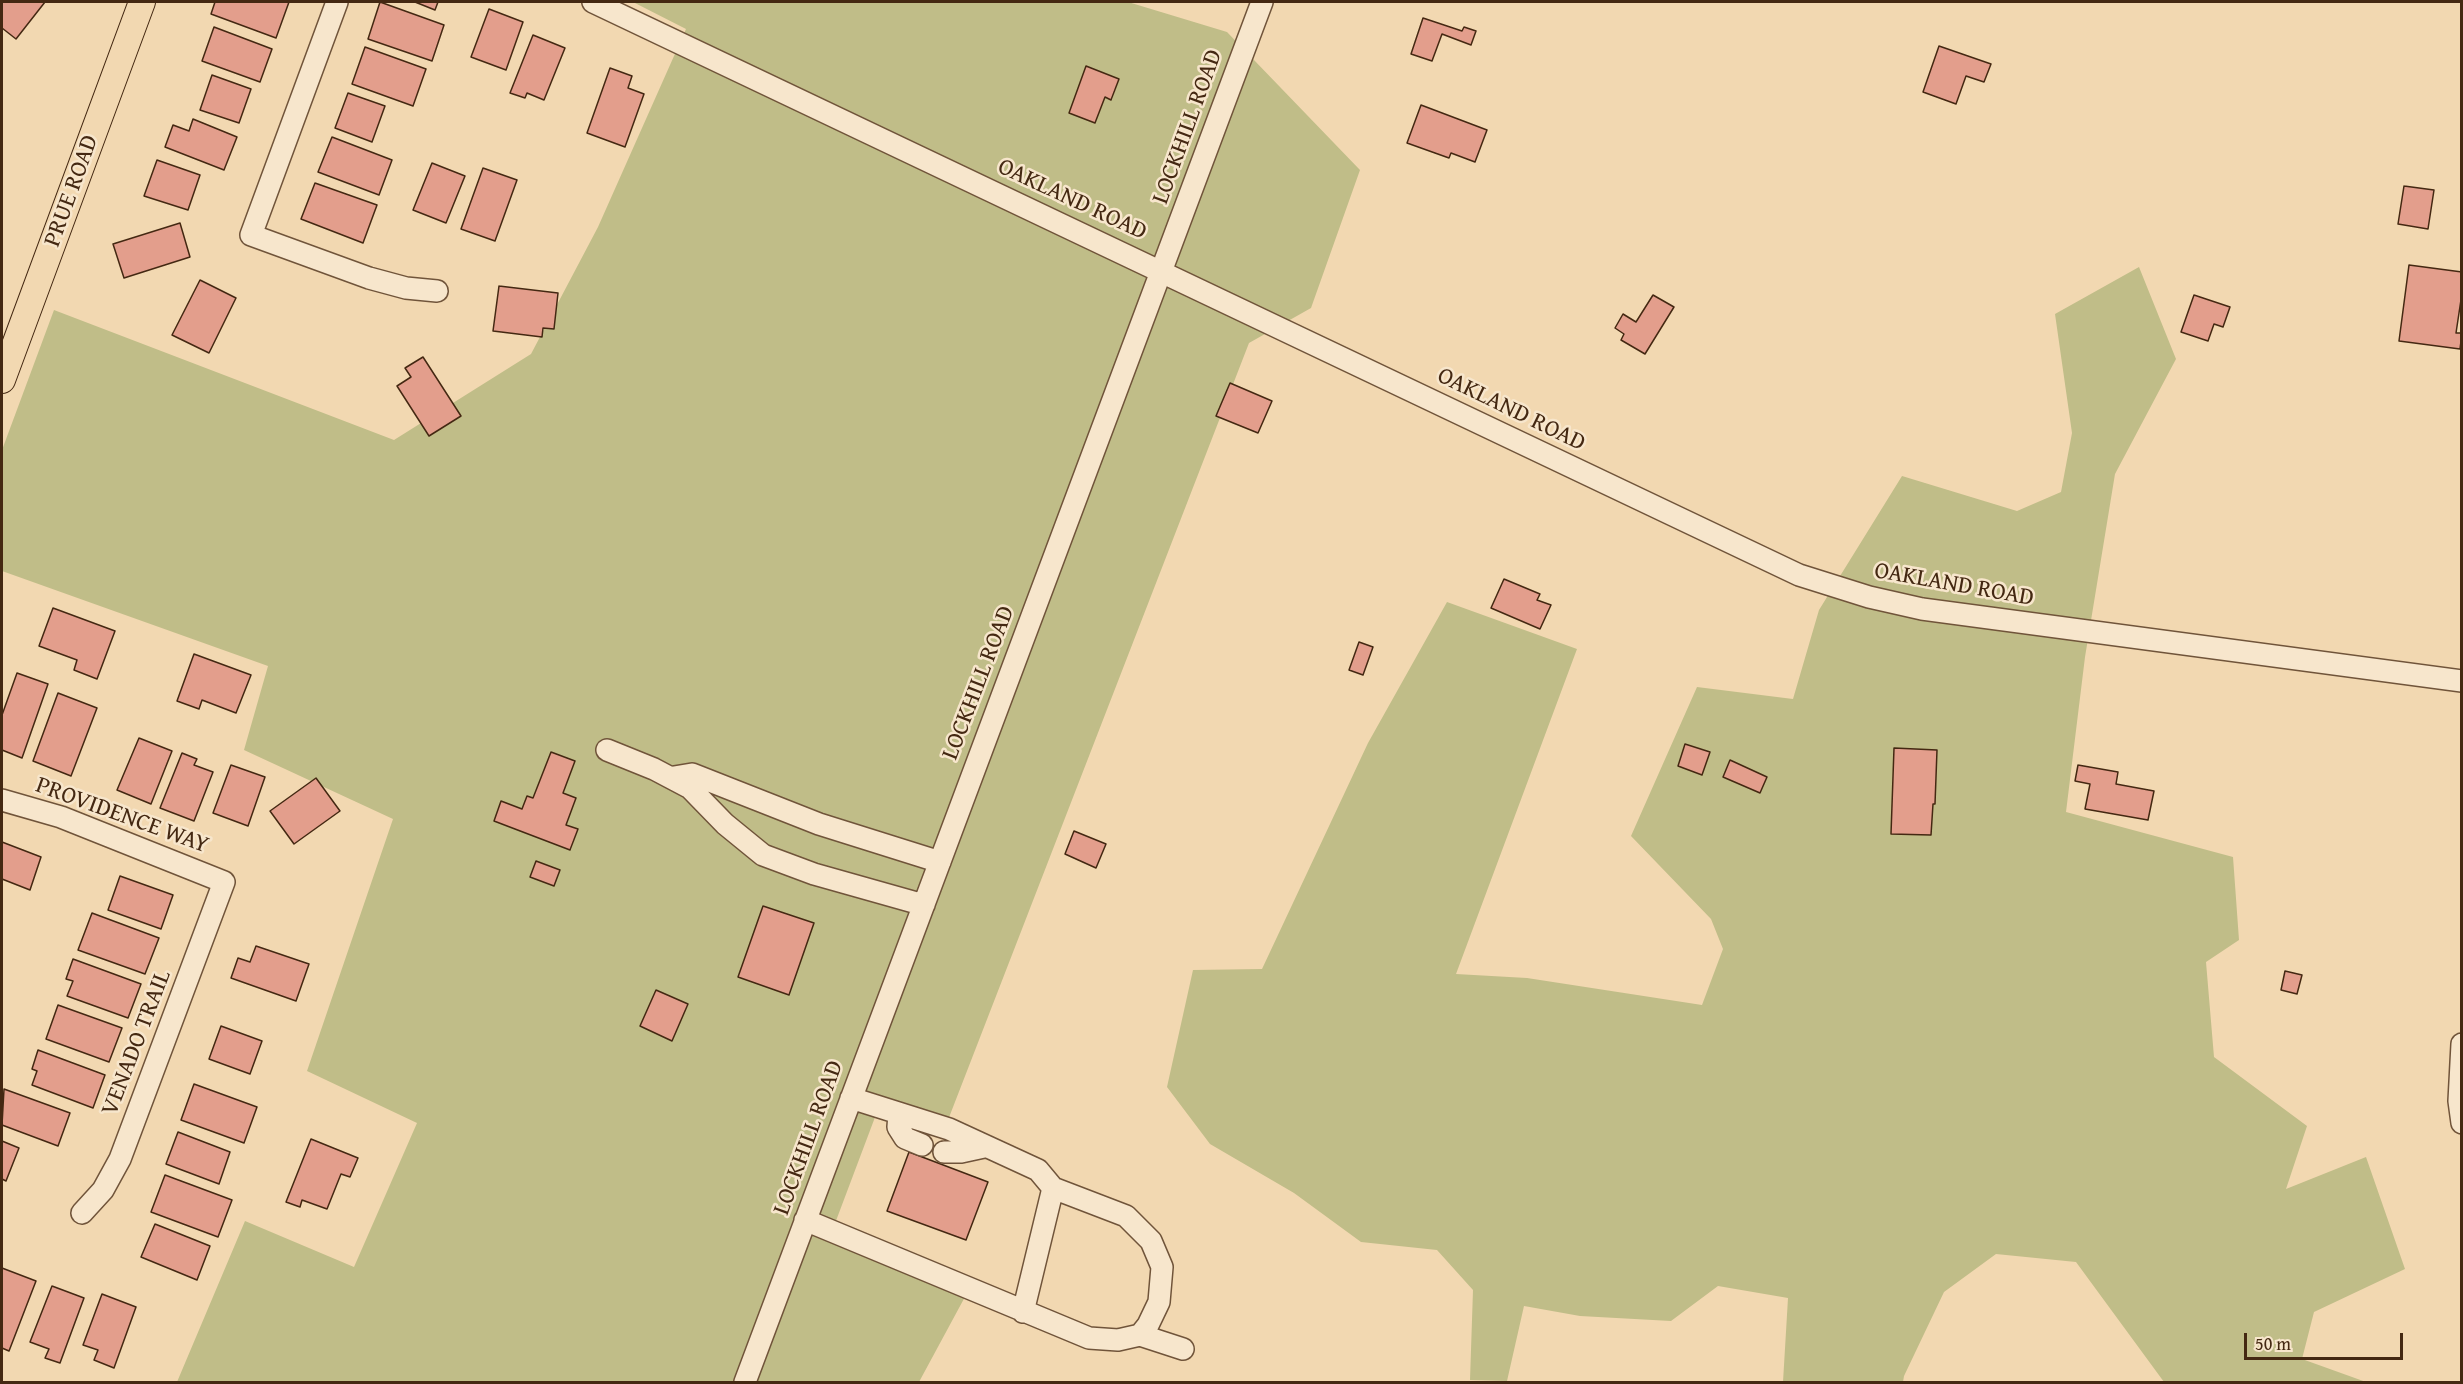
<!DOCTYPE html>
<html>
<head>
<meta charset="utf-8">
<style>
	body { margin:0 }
	#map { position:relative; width:2463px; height:1384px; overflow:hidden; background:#f2d8b1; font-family:"Gentium Book Plus",serif }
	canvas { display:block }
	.frame { position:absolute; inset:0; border:3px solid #442812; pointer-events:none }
	.scale { position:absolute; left:2244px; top:1333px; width:159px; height:27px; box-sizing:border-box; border:3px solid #442812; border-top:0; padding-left:8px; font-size:18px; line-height:21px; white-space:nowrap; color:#442812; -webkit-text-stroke:4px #f7e6cc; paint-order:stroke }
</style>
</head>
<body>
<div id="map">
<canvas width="2463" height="1384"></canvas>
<div class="frame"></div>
<div class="scale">50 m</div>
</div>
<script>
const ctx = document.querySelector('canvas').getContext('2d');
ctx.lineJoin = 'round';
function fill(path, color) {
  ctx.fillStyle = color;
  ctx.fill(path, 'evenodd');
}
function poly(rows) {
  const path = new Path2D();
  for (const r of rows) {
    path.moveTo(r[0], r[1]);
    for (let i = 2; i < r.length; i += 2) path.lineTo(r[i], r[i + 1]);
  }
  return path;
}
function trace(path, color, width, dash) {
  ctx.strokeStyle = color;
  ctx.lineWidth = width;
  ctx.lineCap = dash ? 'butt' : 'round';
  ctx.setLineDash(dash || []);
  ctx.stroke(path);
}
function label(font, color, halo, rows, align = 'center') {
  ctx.font = font + ' "Gentium Book Plus",serif';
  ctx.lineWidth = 5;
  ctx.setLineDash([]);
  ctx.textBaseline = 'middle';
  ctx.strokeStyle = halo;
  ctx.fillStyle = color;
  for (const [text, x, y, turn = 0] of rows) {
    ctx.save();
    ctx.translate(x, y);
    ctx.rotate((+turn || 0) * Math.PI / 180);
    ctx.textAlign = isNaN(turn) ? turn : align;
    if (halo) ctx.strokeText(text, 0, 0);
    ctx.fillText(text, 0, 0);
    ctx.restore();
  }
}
const green = poly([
	[633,2,1128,2,1227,32,1360,170,1311,308,1249,343,948,1120,883,1096,828,1242,966,1295,919,1382,177,1382,245,1221,354,1267,417,1123,307,1071,393,819,244,750,268,666,2,571,2,450,54,310,394,440,531,354,598,227,686,29],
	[1086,67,1119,79,1112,100,1105,97,1095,123,1069,113],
	[551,752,574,761,563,793,576,798,566,825,578,829,571,850,494,821,501,801,522,809,527,796,533,798],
	[536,861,560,870,554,886,531,877],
	[763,906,814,924,739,977],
	[656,990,688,1005,672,1040,640,1026],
	[2139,267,2176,359,2115,474,2085,657,2066,812,2233,857,2239,940,2206,962,2214,1057,2307,1126,2286,1189,2366,1157,2405,1269,2314,1312,2302,1359,2366,1382,2164,1382,2076,1262,1996,1254,1944,1292,1904,1376,1903,1382,1783,1382,1788,1298,1718,1286,1671,1321,1580,1316,1524,1306,1507,1381,1470,1380,1473,1290,1437,1250,1361,1242,1294,1193,1210,1144,1167,1087,1193,970,1262,969,1368,743,1447,602,1577,649,1456,974,1527,978,1702,1005,1723,949,1711,919,1631,836,1697,687,1793,699,1819,610,1902,476,2017,511,2061,492,2072,433,2055,314],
	[1685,744,1710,752,1702,775,1678,766],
	[1894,749,1937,750,1935,804,1933,804,1931,835,1891,833],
	[1730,761,1767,777,1760,793,1723,776]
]);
const building = poly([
	[2,2,45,2,16,39,2,28,2,2],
	[215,2,289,2,276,38,211,14,215,2],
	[380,2,444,25,432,61,368,39,380,2],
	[415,2,438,2,435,10,415,2],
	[489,9,523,22,506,70,471,57,489,9],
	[1423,18,1462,31,1464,27,1476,31,1471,45,1442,34,1432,61,1411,54,1423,18],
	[214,27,272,49,260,82,202,61,214,27],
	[533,35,565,48,544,100,527,93,525,98,510,93,533,35],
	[1939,46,1991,64,1984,82,1966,76,1956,104,1923,92,1939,46],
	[365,47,426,69,413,106,352,84,365,47],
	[1086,66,1119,79,1111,100,1105,97,1095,123,1069,113,1086,66],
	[610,68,632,76,628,88,644,94,625,147,587,133,610,68],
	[212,75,251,89,239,123,200,110,212,75],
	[348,93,385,106,372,142,335,128,348,93],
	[1421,105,1487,130,1475,162,1451,153,1449,158,1407,143,1421,105],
	[193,119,237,137,224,170,165,147,173,125,189,131,193,119],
	[332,137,392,160,379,195,318,172,332,137],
	[157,160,200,175,188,210,144,196,157,160],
	[432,163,465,176,446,223,413,210,432,163],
	[483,168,517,180,495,241,461,229,483,168],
	[315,183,377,205,363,243,301,219,315,183],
	[2404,186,2434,190,2428,229,2398,224,2404,186],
	[180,223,190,257,124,278,113,244,180,223],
	[2409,265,2462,272,2462,293,2456,333,2462,333,2460,349,2399,341,2409,265],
	[200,280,236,298,209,353,172,335,200,280],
	[499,286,558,293,554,329,543,328,542,337,493,331,499,286],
	[1653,295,1674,307,1645,354,1621,340,1624,334,1615,328,1623,314,1636,322,1653,295],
	[2194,295,2230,307,2223,327,2214,324,2208,341,2181,332,2194,295],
	[423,357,461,416,429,436,397,386,411,377,405,368,423,357],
	[1230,383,1272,401,1258,433,1216,416,1230,383],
	[1504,579,1540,594,1537,600,1551,605,1540,629,1491,608,1504,579],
	[53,608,115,631,97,679,74,670,77,660,39,646,53,608],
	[1359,642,1373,647,1363,675,1349,670,1359,642],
	[194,654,251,675,236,713,202,700,199,709,177,701,194,654],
	[17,673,48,684,22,758,2,750,2,715,17,673],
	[58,693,97,708,71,776,33,761,58,693],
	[139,738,172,751,151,804,117,790,139,738],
	[1685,744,1710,752,1702,775,1678,766,1685,744],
	[1894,748,1937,750,1935,804,1933,804,1931,835,1891,834,1894,748],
	[551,752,575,761,563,793,576,798,566,825,578,829,570,850,494,821,501,801,522,809,527,796,533,798,551,752],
	[182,753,197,759,194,765,213,772,194,821,160,808,182,753],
	[1730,760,1767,777,1760,793,1723,777,1730,760],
	[231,765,265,777,248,826,213,813,231,765],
	[2078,765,2118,772,2116,784,2154,791,2148,820,2085,809,2090,784,2075,781,2078,765],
	[316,778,340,811,294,844,270,811,316,778],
	[1074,831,1106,844,1096,868,1065,854,1074,831],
	[2,842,41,857,30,890,2,879,2,842],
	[536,861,560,870,554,886,530,877,536,861],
	[120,876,173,895,161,929,108,910,120,876],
	[763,906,814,923,789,995,738,977,763,906],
	[92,913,159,938,145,974,78,950,92,913],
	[256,946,309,964,296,1001,231,978,238,958,250,962,256,946],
	[73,959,141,984,128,1018,67,996,73,981,66,979,73,959],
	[2285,971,2302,975,2297,994,2281,990,2285,971],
	[656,990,688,1004,672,1041,640,1026,656,990],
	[58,1005,122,1028,109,1062,46,1039,58,1005],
	[221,1026,262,1041,250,1074,209,1059,221,1026],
	[38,1050,105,1075,93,1108,32,1085,37,1071,32,1069,38,1050],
	[194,1084,257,1107,244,1143,181,1120,194,1084],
	[4,1089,70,1113,58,1146,2,1125,4,1089],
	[178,1132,230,1152,219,1184,166,1164,178,1132],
	[311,1139,358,1158,350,1177,341,1174,327,1209,302,1200,300,1207,286,1202,311,1139],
	[2,1141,19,1148,6,1181,2,1179,2,1141],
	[909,1152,988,1182,966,1240,887,1211,909,1152],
	[165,1175,232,1200,218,1237,151,1212,165,1175],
	[155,1224,210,1246,197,1280,141,1257,155,1224],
	[2,1268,36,1281,9,1351,2,1348,2,1268],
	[52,1286,84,1298,60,1363,45,1358,49,1349,30,1342,52,1286],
	[102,1294,136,1307,114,1368,94,1360,98,1350,83,1345,102,1294]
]);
const minor = poly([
	[337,2,251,235,369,278,406,288,437,291],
	[593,2,1799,575,1869,597,1922,609,2462,681],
	[607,750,654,769,690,788,725,824,763,855,814,874,924,905],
	[674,777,692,774,819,824,940,862],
	[2,800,61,817,224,882,120,1159,103,1190,82,1213],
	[2462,1044,2459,1101,2462,1123],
	[899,1114,898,1127,905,1138,922,1145],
	[944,1152,961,1152,984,1147],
	[805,1220,1089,1338,1118,1340,1140,1335,1148,1325,1159,1302,1162,1267,1151,1241,1126,1216,1053,1188,1038,1170,949,1129,851,1098],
	[1023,1312,1053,1188],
	[1140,1335,1183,1349],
	[745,1382,1262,2]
]);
const major = poly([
	[2,380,142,2]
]);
const streetNames = [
	["LOCKHILL ROAD",1188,127,-70],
	["PRUE ROAD",72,191,-70],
	["OAKLAND ROAD",1072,200,25],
	["OAKLAND ROAD",1511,410,26],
	["OAKLAND ROAD",1954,585,10],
	["LOCKHILL ROAD",979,683,-69],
	["PROVIDENCE WAY",122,816,20],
	["VENADO TRAIL",137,1043,-69],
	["LOCKHILL ROAD",809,1138,-70]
];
fill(green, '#c0bd88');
fill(building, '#e39e8c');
trace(building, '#442812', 1.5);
trace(minor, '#70543a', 24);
trace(major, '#442812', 28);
trace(minor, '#f7e6cc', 21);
trace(major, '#f2d8b1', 26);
label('24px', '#442812', '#f7e6cc', streetNames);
</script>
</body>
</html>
